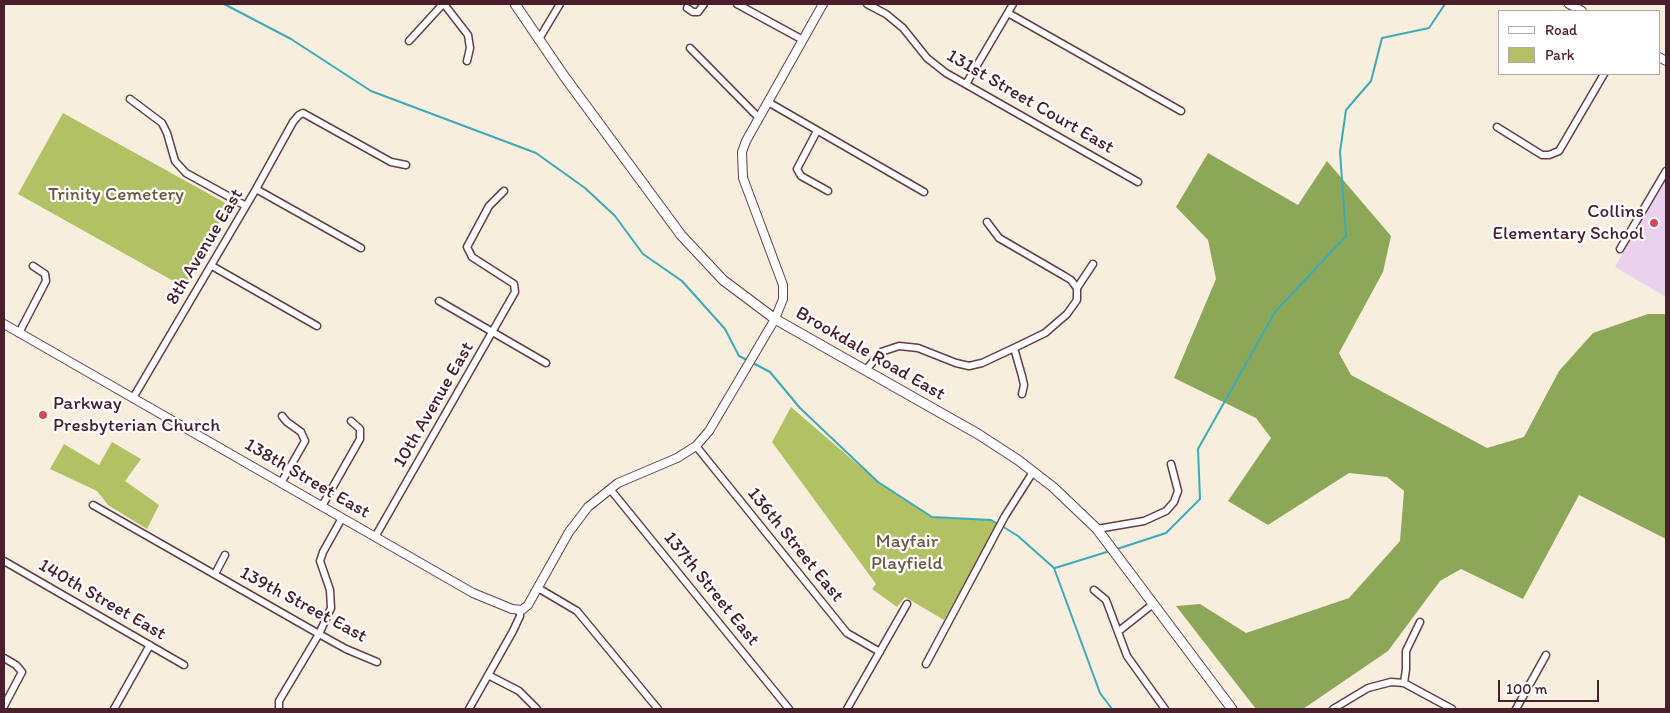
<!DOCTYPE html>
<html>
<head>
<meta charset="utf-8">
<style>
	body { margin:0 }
	#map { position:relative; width:1670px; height:713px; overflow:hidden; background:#f8eede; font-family:Itim,sans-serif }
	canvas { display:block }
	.frame { position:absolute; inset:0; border:5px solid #4a1f2b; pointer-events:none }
	.legend { position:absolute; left:1498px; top:10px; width:162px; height:65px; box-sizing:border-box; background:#fff; border:1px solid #b7a5aa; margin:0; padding:6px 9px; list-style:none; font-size:15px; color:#4a1f2b }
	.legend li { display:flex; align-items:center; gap:10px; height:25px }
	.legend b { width:25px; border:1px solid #b7a5aa }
	.scale { position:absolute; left:1498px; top:680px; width:101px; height:22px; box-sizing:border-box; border:2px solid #4a1f2b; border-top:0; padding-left:6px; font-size:15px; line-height:18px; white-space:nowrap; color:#4a1f2b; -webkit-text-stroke:4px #fff; paint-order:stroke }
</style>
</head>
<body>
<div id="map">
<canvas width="1670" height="713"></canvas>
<div class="frame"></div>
<ul class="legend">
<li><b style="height:6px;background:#fff"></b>Road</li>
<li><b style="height:14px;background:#b2c163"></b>Park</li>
</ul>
<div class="scale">100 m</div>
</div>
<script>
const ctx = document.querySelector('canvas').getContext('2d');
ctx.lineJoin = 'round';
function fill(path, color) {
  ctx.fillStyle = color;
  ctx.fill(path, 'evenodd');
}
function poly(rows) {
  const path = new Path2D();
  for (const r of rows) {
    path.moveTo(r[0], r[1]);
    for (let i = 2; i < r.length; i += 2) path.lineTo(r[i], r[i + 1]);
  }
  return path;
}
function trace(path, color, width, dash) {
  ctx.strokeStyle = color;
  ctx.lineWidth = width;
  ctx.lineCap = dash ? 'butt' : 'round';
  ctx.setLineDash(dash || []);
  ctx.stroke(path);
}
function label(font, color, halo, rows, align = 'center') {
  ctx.font = font + ' Itim,sans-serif';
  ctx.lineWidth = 4.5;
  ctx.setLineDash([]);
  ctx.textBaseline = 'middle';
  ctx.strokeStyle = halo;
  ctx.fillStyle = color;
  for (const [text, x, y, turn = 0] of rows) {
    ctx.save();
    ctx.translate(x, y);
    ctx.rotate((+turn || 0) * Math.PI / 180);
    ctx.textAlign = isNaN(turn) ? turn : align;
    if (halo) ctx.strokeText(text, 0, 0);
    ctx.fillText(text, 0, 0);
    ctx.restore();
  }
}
const built = poly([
	[1666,179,1666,297,1615,267]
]);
const green = poly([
	[63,113,229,205,184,287,18,194],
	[791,407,878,482,932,517,991,520,998,524,944,620,905,597,897,607,872,589,876,584,772,442],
	[112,442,141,459,125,481,159,505,147,529,108,505,97,491,50,469,64,444,99,465]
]);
const forest = poly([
	[1208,153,1298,205,1327,161,1391,236,1383,272,1339,353,1351,375,1487,448,1524,437,1559,371,1593,333,1648,314,1666,314,1666,539,1579,495,1523,599,1461,569,1440,581,1388,651,1303,709,1256,709,1176,606,1200,604,1246,633,1349,598,1400,541,1404,491,1387,477,1349,473,1268,525,1228,501,1271,438,1256,418,1174,378,1216,279,1208,240,1176,207]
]);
const stream = poly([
	[224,4,291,39,371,91,536,153,585,188,615,216,643,254,682,281,725,329,739,356,749,361],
	[753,363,770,372,800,408,878,482,932,517,991,520,998,524],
	[1002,526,1018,536,1054,568,1100,693,1112,709],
	[1117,549,1166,533,1200,499,1198,449,1275,312,1346,236,1340,152,1346,110,1371,81,1382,38,1429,28,1445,4],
	[1055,568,1110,551]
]);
const minor = poly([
	[444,4,468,35,470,48,467,61],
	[737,4,803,40],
	[867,4,886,14,903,28,927,58,946,73,1138,182],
	[687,8,693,12,698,12,704,4],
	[1008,13,1181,111],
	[539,39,560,4],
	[409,41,443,4],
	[690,48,759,118],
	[966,84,1013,4],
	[130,99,162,123,167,133,175,161,186,173,246,206],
	[768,102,924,192],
	[1497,127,1542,155,1549,155,1559,151,1604,74],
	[817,131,797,169,801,176,828,191],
	[256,189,361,248],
	[987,222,999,238,1061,274,1071,280,1077,288],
	[1620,249,1666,171],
	[212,266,317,326],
	[439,301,546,363],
	[19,333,46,281,45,274,33,266],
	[1014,348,1022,376,1024,385,1022,394],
	[866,370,881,352,899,346,918,348,956,363,969,366,982,363,1014,348,1045,333,1067,314,1077,300,1077,288,1093,264],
	[133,398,256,189,293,122,299,115,303,113,391,162,406,165],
	[696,446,847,633,880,652],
	[281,483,305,441,301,432,287,422,282,416],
	[610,489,789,709],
	[93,505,319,634,346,649,377,662],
	[322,506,360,439,360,429,351,421],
	[1097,529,1144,521,1166,511,1174,502,1178,491,1171,464],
	[375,537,515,292,514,284,472,257,467,247,489,206,504,191],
	[4,561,184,665],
	[215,574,225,555],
	[538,588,577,611,658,709],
	[1094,590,1106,600,1127,656,1165,709],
	[1119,631,1153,604],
	[4,658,16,665,22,672,4,706],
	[926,664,1005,516,1033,472],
	[488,675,519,691,537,709],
	[1404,683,1406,669,1406,651,1420,622],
	[114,709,150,645],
	[279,709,279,701,319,634,331,608,330,590,320,561,323,552,342,518],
	[469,709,513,631,520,616,520,611],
	[847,709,907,604],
	[1333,709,1368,688,1391,682,1404,683,1452,709],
	[1516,709,1546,655]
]);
const tertiary = poly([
	[1569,4,1582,11],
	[1659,57,1666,61],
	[4,324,473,593,512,609,522,610,528,605,569,532,588,507,618,483,677,458,696,446,709,431,775,319,783,299,783,285,743,178,742,152,746,141,823,4]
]);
const secondary = poly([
	[515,4,564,76,681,235,723,280,775,319,978,434,1018,460,1053,487,1097,529,1232,709]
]);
const markers = [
	[1654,223,5,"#d1495b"],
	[43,415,5,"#d1495b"]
];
const streetNames = [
	["131st Street Court East",1030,102,30],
	["8th Avenue East",205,247,-59],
	["Brookdale Road East",870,354,30],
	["10th Avenue East",434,405,-60],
	["138th Street East",307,479,30],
	["136th Street East",795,545,51],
	["137th Street East",711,589,51],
	["140th Street East",102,600,30],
	["139th Street East",303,605,28]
];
const parkNames = [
	["Trinity Cemetery",116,195],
	["Mayfair",907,542],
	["Playfield",907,564]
];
const poiNames = [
	["Collins",1644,212],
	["Elementary School",1644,234],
	["Parkway",53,404,"left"],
	["Presbyterian Church",53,426,"left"]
];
fill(built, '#ead1ed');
fill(green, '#b2c163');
fill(forest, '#8da759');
trace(stream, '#3babb8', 2);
trace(minor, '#643e46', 9);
trace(tertiary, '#643e46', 10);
trace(secondary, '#643e46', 11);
trace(minor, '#fff', 6);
trace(tertiary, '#fff', 8);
trace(secondary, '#fff', 9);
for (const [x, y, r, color] of markers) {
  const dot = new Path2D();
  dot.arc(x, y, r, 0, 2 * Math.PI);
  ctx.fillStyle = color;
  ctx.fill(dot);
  trace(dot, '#fff', 2);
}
label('19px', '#4a1f2b', '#fff', streetNames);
label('19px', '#6e583f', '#fff', parkNames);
label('19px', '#4a1f2b', '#fff', poiNames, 'right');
</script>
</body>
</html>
